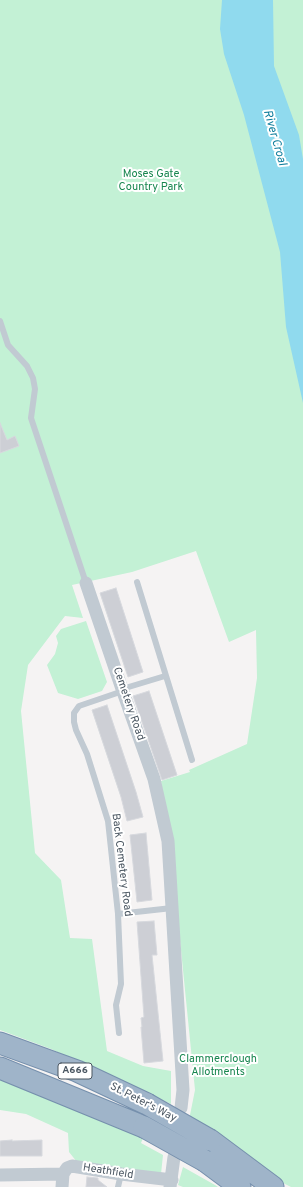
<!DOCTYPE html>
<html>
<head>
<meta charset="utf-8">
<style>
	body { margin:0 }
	canvas { display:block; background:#f5f3f3 }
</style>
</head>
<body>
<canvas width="303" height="1187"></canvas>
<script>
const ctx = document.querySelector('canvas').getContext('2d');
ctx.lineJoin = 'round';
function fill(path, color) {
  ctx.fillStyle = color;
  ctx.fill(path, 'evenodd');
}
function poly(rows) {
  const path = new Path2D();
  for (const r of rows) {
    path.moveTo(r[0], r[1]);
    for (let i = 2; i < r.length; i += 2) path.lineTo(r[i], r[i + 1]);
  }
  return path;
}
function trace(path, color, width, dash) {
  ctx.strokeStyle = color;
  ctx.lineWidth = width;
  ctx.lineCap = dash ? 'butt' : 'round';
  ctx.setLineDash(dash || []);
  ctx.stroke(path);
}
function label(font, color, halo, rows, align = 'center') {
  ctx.font = font + ' Overpass,sans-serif';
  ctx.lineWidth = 4;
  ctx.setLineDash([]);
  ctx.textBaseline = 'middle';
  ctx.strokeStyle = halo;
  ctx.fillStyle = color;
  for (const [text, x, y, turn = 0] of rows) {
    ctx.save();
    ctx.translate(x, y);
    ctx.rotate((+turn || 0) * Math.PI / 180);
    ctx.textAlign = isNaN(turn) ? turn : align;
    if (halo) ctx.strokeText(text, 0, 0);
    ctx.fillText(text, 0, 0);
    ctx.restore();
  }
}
const green = poly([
	[0,0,303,0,303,1187,291,1187,271,1177,189,1120,195,1090,177,910,161,781,190,772,189,770,247,744,257,678,256,630,229,642,196,551,132,572,72,585,83,618,65,616,28,665,21,711,35,853,61,880,70,938,92,939,107,1051,143,1066,171,1071,171,1104,51,1049,0,1030],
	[86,621,107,682,102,691,78,699,58,693,47,665,55,654,58,643,56,636,61,629],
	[0,1072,143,1138,141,1143,163,1155,161,1174,77,1162,69,1152,68,1133,26,1114,0,1110],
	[183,1167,215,1185,218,1187,183,1187,178,1185]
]);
const water = poly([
	[222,0,273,0,274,66,299,135,303,159,303,403,286,327,280,252,244,115,224,54,220,29]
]);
const building = poly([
	[0,423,7,440,15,436,19,446,0,453,0,423],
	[116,588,143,672,128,677,100,593,116,588],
	[149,691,177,775,162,780,133,696,149,691],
	[107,705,136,792,143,817,127,821,121,797,92,710,107,705],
	[146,833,152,900,137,902,130,835,146,833],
	[154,921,157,955,152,955,163,1061,144,1063,141,1027,142,1027,141,1018,144,1017,137,922,154,921],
	[12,1140,12,1141,42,1140,42,1156,0,1156,0,1141,12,1140],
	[87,1177,98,1178,98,1180,107,1187,86,1187,87,1177]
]);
const service = poly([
	[0,321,8,345,27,366,33,378,35,389,31,418,86,583],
	[137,582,192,760],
	[122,689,165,676],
	[118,914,172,908],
	[119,1033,116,1005,121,984,118,914,108,821,87,754,76,730,74,722,74,713,79,706,123,691],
	[118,1187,121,1174]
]);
const minor = poly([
	[86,583,122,689,154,779,168,841,183,1090,181,1108],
	[0,1175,63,1174,67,1168,72,1166,121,1174,172,1180],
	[62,1187,63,1174],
	[170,1187,174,1157]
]);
const trunk = poly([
	[0,1043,77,1071,147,1104],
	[0,1068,144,1127],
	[210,1140,273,1187],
	[205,1161,240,1187]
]);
const trunkBridge = poly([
	[147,1104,210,1140],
	[144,1127,205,1161]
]);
const shields = [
	[75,1071,34]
];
const shieldNames = [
	["A666",75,1071]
];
const parkNames = [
	["Moses Gate",151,175],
	["Country Park",151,188],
	["Clammerclough",218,1060],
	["Allotments",218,1073]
];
const streetNames = [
	["Cemetery Road",128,704,71],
	["Back Cemetery Road",121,865,83],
	["St. Peter's Way",143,1103,27],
	["Heathfield",108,1172,9]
];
const waterNames = [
	["River Croal",274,138,74]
];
fill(green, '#c3f1d5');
fill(water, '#90daee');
fill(building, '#cdcfd5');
trace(building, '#d7d9de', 1);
trace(trunk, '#7690ad', 23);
trace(service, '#c1cad2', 6);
trace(minor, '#c1cad2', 13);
trace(trunk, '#9fb4c9', 21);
trace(trunkBridge, '#7690ad', 23, []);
trace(trunkBridge, '#9fb4c9', 21);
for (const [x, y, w] of shields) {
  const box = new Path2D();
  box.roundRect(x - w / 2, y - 8, w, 16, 3);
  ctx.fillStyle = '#fff';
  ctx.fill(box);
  trace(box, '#4a5661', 1);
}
label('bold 10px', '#4a5661', null, shieldNames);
label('11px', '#17864f', '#fff', parkNames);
label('11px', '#4a5661', '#fff', streetNames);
label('italic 12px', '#0c7c9b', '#fff', waterNames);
</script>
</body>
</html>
